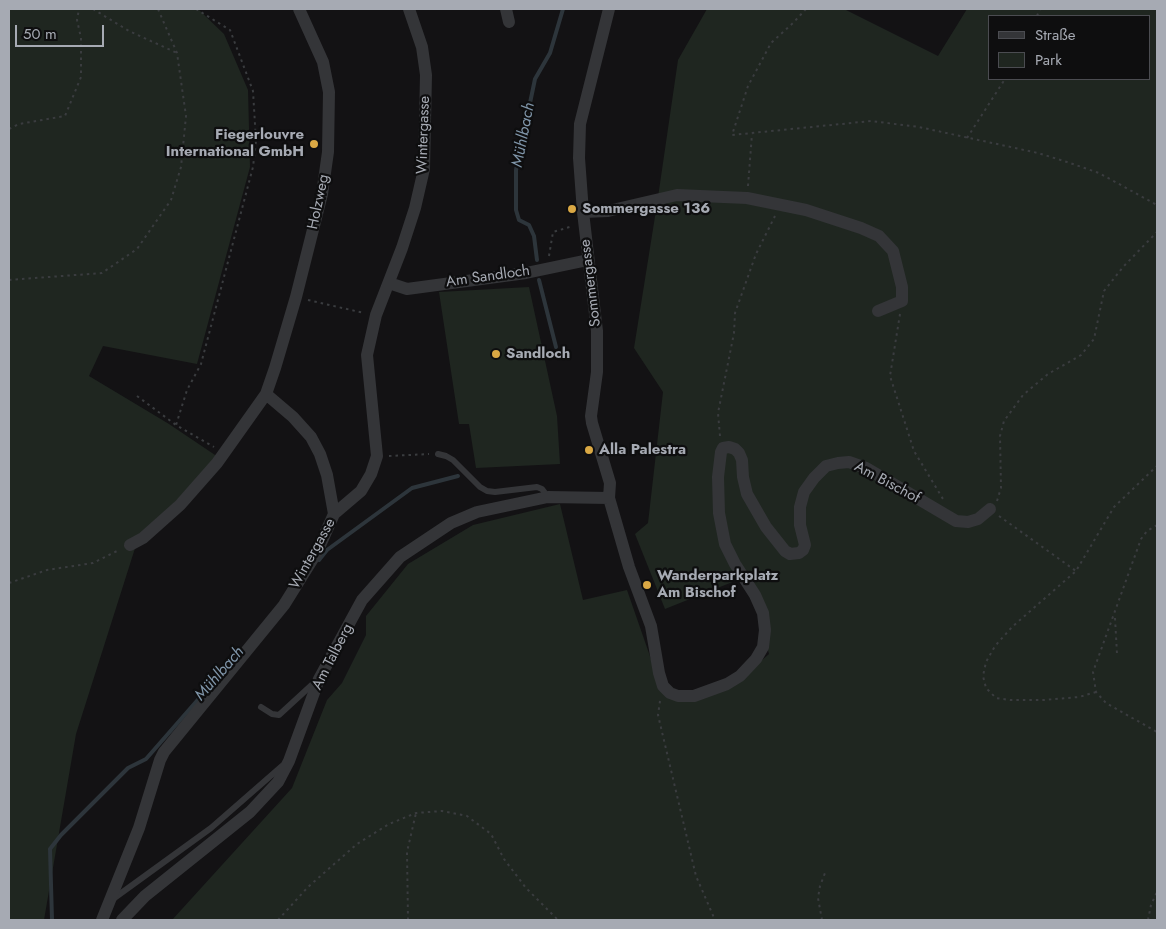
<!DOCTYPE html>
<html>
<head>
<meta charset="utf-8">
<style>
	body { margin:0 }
	#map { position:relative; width:1166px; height:929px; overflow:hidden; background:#131214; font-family:Jost,sans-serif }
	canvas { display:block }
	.frame { position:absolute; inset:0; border:10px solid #a6aab3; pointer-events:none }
	.legend { position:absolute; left:988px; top:15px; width:162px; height:65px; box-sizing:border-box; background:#0e0e0f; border:1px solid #4b4c51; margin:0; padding:6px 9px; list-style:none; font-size:15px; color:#a6aab3 }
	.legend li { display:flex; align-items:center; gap:10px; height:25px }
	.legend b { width:25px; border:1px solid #4b4c51 }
	.scale { position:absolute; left:15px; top:25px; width:89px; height:22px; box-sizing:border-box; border:2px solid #a6aab3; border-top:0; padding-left:6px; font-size:15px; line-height:18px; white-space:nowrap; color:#a6aab3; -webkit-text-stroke:4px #0e0e0f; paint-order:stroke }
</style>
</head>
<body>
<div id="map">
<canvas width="1166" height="929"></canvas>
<div class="frame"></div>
<ul class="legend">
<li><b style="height:6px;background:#343538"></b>Straße</li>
<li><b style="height:14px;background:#1f2620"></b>Park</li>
</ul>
<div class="scale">50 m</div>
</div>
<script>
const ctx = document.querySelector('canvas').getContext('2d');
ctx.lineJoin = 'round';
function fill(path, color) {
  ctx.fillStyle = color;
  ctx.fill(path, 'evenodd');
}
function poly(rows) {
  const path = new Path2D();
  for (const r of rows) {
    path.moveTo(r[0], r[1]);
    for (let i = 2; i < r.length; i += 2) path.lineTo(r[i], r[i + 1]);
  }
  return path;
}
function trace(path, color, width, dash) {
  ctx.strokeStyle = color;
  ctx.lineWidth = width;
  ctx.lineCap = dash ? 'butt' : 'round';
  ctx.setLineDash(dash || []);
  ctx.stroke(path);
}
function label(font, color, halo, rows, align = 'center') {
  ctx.font = font + ' Jost,sans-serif';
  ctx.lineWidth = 4.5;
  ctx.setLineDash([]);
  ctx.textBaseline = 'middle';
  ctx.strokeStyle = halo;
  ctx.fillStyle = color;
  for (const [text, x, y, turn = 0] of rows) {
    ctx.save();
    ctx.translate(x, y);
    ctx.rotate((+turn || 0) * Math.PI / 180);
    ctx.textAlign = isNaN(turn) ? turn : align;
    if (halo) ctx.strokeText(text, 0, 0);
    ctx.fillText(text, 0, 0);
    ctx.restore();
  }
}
const green = poly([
	[9,9,198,9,224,34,248,90,250,167,197,364,103,346,89,376,169,424,218,457,137,542,76,734,44,920,9,920],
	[707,9,844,9,938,56,967,9,1157,9,1157,920,172,920,292,788,327,700,342,683,366,635,366,616,408,564,473,525,560,504,583,600,627,590,660,685,685,694,739,680,769,654,756,607,740,579,665,609,635,534,648,523,663,392,634,348,657,204,678,60],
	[990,16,1150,16,1150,79,990,79],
	[529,287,557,416,560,464,476,468,469,424,459,424,439,292]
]);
const stream = poly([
	[537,260,534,236,529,225,519,220,516,210,516,170,535,79,550,53,563,9],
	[539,280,556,347],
	[319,560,327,550,412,488,458,476],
	[52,920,50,849,61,835,128,768,146,759,216,679]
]);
const path = poly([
	[93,9,129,31,177,53],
	[196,9,230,30,253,91,256,141,253,167,201,364,187,390,176,425,214,447],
	[806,9,793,23,771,43,748,86,732,135,871,121,919,127,1038,153,1067,162,1099,173,1157,205],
	[1037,16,1040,9],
	[9,129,19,124,65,116,81,77,81,38,77,20,79,9],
	[967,138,1005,79],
	[748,186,752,134],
	[549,256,553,232,573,226],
	[9,280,102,273,137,249,171,200,181,167,186,116,177,53,158,9],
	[308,300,364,313],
	[900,314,890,376,914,451,943,499],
	[137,396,176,425],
	[720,436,718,413,734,333,735,313,756,254,775,216],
	[389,456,429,454],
	[997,501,1001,488,1000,436,1004,421,1023,395,1048,374,1081,355,1094,339,1104,291,1123,267,1157,232],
	[999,516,1076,571],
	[1157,525,1147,531,1141,539,1093,672,1096,692,1106,703,1157,732],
	[9,583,47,570,93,563,119,550],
	[1115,618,1117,654],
	[1096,692,1079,697,1044,700,1010,700,996,698,986,688,983,676,986,662,995,646,1012,627,1076,571,1114,507,1157,466],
	[660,701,658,715,696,876,715,920],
	[278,920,308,887,357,844,389,824,416,813,442,811,467,816,491,834,504,859,526,888,558,920],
	[408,920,407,852,416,813],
	[822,920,818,898,820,886,825,873],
	[1148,920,1151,905,1157,892]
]);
const service = poly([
	[438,454,446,456,453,460,480,487,487,491,495,492,537,487,542,489,548,497],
	[261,707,272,714,279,715,316,681],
	[113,899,211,828,282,766]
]);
const minor = poly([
	[506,9,509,22],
	[609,9,580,124,579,158,583,212,597,331,597,372,591,416,592,423,610,483,609,498,629,567,651,626,659,673,663,686,670,693,678,696,694,696,727,684,740,676,756,659,763,647,765,630,763,613,755,595,735,564,725,544,719,513,718,477,721,452,723,448,729,447,735,449,739,453,742,460,743,477,747,494,766,527,785,551,790,554,799,553,803,550,805,545,800,525,800,507,804,492,814,478,826,466,838,463,849,462,866,468,956,521,968,522,978,519,990,509],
	[583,212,608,211,677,195,747,198,806,210,861,228,879,236,893,251,902,287,902,301,878,311],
	[389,283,407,289,526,273,588,260],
	[266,394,293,417,311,437,320,454,327,475,334,514],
	[130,545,143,538,180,505,217,463,266,394,275,368,296,297,322,194,328,152,329,92,323,62,299,9],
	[102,920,139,828,160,760,164,752,284,605,317,552,334,514,361,491,371,474,377,456,367,355,376,315,402,248,415,208,424,169,426,75,422,47,409,9],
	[122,920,145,896,250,812,278,782,289,761,319,679,362,600,400,557,451,523,477,512,548,497,609,498]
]);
const markers = [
	[314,144,5,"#daa844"],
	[572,209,5,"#daa844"],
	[496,354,5,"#daa844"],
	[589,450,5,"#daa844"],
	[647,585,5,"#daa844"]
];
const poiNames = [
	["Fiegerlouvre",304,135,"right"],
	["International GmbH",304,152,"right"],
	["Sommergasse 136",582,209],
	["Sandloch",506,354],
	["Alla Palestra",599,450],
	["Wanderparkplatz",657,576],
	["Am Bischof",657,593]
];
const streetNames = [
	["Wintergasse",424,135,-88],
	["Holzweg",319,202,-78],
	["Am Sandloch",488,277,-8],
	["Sommergasse",591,283,-97],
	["Am Bischof",887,483,28],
	["Wintergasse",313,554,-61],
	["Am Talberg",333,657,-63]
];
const waterNames = [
	["Mühlbach",524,135,-79],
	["Mühlbach",220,674,-49]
];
fill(green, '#1f2620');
trace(stream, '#2d353b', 4);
trace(path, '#3a3c3f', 2, [2.5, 4]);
trace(service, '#343538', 6);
trace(minor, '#343538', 12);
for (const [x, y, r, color] of markers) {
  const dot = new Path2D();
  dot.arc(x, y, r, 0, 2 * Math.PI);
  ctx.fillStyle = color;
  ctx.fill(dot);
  trace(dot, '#0e0e0f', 2);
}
label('bold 15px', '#a6aab3', '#0e0e0f', poiNames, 'left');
label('15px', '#a6aab3', '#0e0e0f', streetNames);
label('italic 16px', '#8096aa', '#0e0e0f', waterNames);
</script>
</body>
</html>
